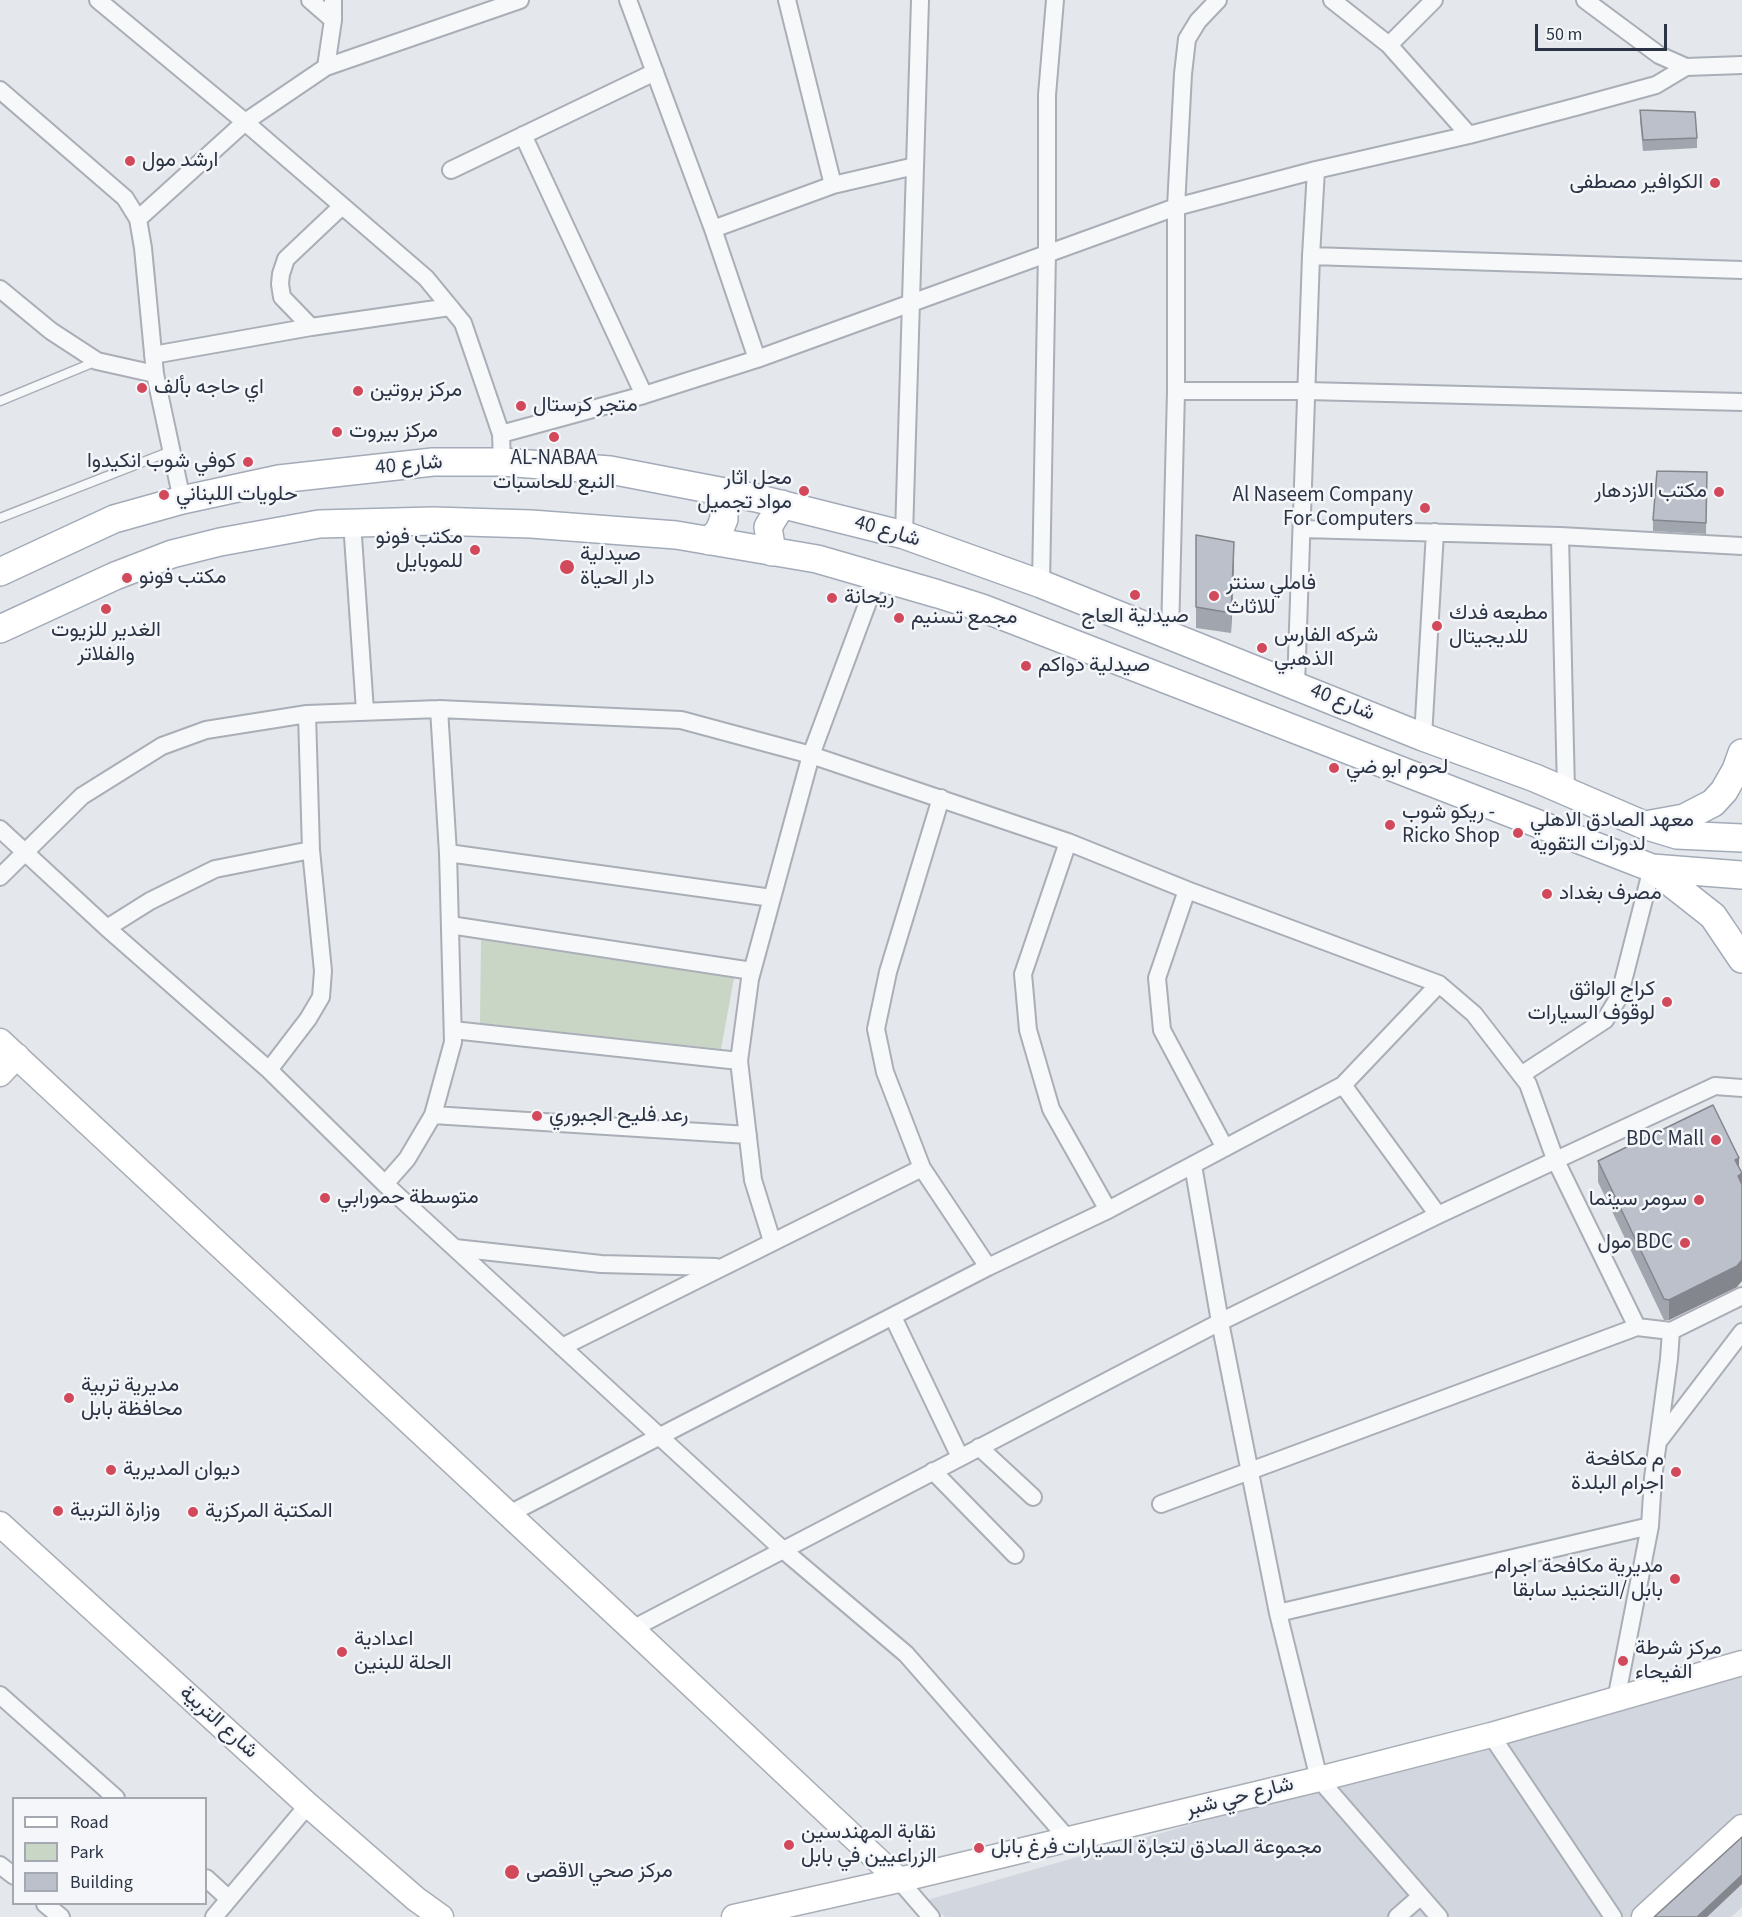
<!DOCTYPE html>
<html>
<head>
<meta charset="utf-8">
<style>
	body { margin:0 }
	#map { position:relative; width:1742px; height:1917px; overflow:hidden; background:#e4e7ec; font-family:"Source Sans 3",sans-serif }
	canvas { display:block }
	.legend { position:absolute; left:12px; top:1797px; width:195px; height:108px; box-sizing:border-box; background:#f4f6f9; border:2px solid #a4a8b1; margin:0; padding:8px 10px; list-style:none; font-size:18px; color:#2b3445 }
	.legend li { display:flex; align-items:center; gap:12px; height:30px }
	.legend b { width:30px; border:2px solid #a4a8b1 }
	.scale { position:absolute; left:1535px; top:24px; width:132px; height:27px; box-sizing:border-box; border:3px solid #2b3445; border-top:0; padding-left:8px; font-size:18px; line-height:21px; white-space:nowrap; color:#2b3445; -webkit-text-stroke:4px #f4f6f9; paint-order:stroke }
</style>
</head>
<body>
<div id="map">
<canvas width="1742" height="1917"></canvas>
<ul class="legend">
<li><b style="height:8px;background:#fff"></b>Road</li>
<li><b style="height:16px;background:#c9d6c5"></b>Park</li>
<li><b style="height:16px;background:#bbc0ca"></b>Building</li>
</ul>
<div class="scale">50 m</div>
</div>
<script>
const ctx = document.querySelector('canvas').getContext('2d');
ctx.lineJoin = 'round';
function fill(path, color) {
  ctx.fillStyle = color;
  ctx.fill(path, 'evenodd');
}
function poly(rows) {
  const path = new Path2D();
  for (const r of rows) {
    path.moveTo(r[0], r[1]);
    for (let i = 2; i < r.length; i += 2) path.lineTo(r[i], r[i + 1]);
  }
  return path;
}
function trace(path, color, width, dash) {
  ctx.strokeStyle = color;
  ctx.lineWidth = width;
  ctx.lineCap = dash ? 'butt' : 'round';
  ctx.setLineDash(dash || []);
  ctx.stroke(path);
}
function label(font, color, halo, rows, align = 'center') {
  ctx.font = font + ' "Source Sans 3",Vazirmatn,sans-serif';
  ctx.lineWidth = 5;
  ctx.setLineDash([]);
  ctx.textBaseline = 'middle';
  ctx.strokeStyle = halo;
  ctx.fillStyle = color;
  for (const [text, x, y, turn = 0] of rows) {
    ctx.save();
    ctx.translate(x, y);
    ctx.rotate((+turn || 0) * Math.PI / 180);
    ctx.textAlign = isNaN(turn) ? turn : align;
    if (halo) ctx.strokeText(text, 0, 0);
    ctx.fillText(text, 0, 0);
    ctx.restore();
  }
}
const built = poly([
	[1742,1667,1742,1818,1639,1917,945,1917,927,1900],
	[1742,1855,1742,1907,1731,1917,1673,1917]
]);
const green = poly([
	[481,940,734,978,721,1049,480,1023]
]);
const lane = poly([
	[0,401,97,361],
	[0,518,171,451]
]);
const street = poly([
	[98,0,245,122,426,278,463,323,501,434],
	[310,0,333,20],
	[628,0,713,229,757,359],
	[787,0,833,185],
	[1332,0,1389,45,1469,135],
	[1585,0,1659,55,1686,67],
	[1389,45,1434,0],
	[326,67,333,20,333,0],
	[0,90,125,198,138,219,143,248,155,374,182,500],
	[523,135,644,395],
	[451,170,655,72],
	[342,206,286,259,281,274,280,284,282,297,311,327,450,307],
	[138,219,245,122,326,67,520,0],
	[713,229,833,185,915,166],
	[1311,256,1742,270],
	[0,289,51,331,97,361,155,374],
	[153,355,311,327],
	[1176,391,1307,391,1742,402],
	[502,462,501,434,644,395,757,359,1176,207,1316,170,1469,135,1579,106,1656,85,1686,67,1742,65],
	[352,522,365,711],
	[1302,529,1560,536,1742,546],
	[904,535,920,0],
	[1560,536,1566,791],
	[1041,584,1047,252,1047,95,1055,0],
	[1170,635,1176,391,1176,207,1183,74,1187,39,1198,21,1218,0],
	[1296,685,1311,256,1316,170],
	[1423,737,1435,532],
	[941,798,888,972,876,1029,885,1072,922,1168,988,1267],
	[0,829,107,928,269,1070,385,1184,782,1549,906,1654,1069,1840],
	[1068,842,1023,974,1028,1030,1051,1109,1108,1210],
	[448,853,772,898],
	[0,877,82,796,162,746,206,730,307,714,439,709,681,720,811,755,1068,842,1187,890,1439,984,1474,1014,1528,1084,1555,1159,1637,1327],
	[1187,890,1157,978,1162,1030,1225,1148],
	[450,925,752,971],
	[107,928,150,901,215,869,311,850],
	[453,1030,739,1061],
	[269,1070,308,1019,321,997,323,971,311,850,307,714],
	[1521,1075,1605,1020,1619,997,1652,868],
	[1343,1085,1438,1215],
	[433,1115,748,1135],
	[1193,1165,1220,1322,1278,1613,1319,1779,1439,1917],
	[385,1184,407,1159,433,1115,453,1042,448,853,439,709],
	[772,1241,753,1180,739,1061,750,979,811,755,878,575],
	[455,1248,601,1264,716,1267],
	[893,1317,960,1457],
	[562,1347,922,1168],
	[1658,1442,1742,1332],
	[979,1447,1033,1497],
	[933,1471,1015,1555],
	[1161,1504,1637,1327,1671,1331,1742,1296],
	[509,1514,988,1267,1108,1210,1343,1085,1439,984],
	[1278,1613,1650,1526],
	[632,1629,1220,1322,1438,1215,1715,1086,1742,1088],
	[0,1695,116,1798],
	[1616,1700,1650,1526,1653,1478,1669,1359,1671,1331],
	[1491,1735,1613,1917],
	[0,1865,14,1876],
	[206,1878,229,1899],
	[899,1880,931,1917],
	[45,1904,61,1917],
	[214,1917,308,1805],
	[1397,1917,1421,1896]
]);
const secondary = poly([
	[0,1041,632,1629,899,1880],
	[0,1074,17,1056],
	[0,1524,308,1805,416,1899,441,1917],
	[734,1917,899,1880,1319,1779,1491,1735,1742,1663],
	[1644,1917,1742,1827]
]);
const primary = poly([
	[709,541,719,531,724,519,724,508,719,491],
	[772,552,768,527,782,504],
	[0,572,114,519,182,500,279,479,433,462,502,462,610,470,756,498,904,535,1041,584,1423,737,1535,778,1644,825,1677,835,1742,838],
	[0,629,115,576,172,554,220,542,319,524,433,521,531,524,676,535,817,559,938,594,982,608,1652,868,1742,875],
	[1651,824,1684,818,1713,803,1724,791,1736,770,1742,753],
	[1652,868,1713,916,1742,959]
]);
const wall = poly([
	[1640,110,1697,138,1697,148,1643,151,1640,121],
	[1707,472,1706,534,1653,531,1653,520],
	[1196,535,1234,563,1231,633,1196,628],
	[1598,1161,1737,1287,1669,1320,1664,1320,1598,1182]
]);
const shadedWall = poly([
	[1234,542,1234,563,1231,633,1231,613],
	[1739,1158,1739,1175,1742,1173,1742,1194,1738,1196,1735,1160],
	[1742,1260,1742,1281,1737,1287,1669,1320,1669,1300],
	[1742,1875,1742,1884,1707,1917,1697,1917]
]);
const building = poly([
	[1640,110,1695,112,1697,138,1643,140,1640,110],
	[1657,471,1707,472,1706,523,1653,520,1657,471],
	[1196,535,1234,542,1231,613,1196,607,1196,535],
	[1713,1105,1739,1158,1735,1160,1742,1173,1738,1176,1742,1185,1742,1260,1737,1266,1669,1300,1664,1299,1598,1161,1713,1105],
	[1742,1837,1742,1875,1697,1917,1654,1917,1742,1837]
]);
const markers = [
	[130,161,6,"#d1495b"],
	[1715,183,6,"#d1495b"],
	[142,388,6,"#d1495b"],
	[358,391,6,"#d1495b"],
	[521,406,6,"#d1495b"],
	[337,432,6,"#d1495b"],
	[554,437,6,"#d1495b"],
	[248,462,6,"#d1495b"],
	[804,491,6,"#d1495b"],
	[1719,492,6,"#d1495b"],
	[164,495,6,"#d1495b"],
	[1425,508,6,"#d1495b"],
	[475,550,6,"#d1495b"],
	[567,567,8,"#d1495b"],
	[127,578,6,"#d1495b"],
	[1135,595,6,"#d1495b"],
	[1214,596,6,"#d1495b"],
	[832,598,6,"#d1495b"],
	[106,609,6,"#d1495b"],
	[899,618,6,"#d1495b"],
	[1437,626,6,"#d1495b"],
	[1262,648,6,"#d1495b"],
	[1026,666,6,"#d1495b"],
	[1334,768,6,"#d1495b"],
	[1390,825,6,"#d1495b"],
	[1518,833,6,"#d1495b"],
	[1547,894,6,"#d1495b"],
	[1667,1002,6,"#d1495b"],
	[537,1116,6,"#d1495b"],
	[1716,1140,6,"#d1495b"],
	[325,1198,6,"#d1495b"],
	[1699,1200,6,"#d1495b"],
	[1685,1243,6,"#d1495b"],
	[69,1398,6,"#d1495b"],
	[111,1470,6,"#d1495b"],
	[1676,1472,6,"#d1495b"],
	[58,1511,6,"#d1495b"],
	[193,1512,6,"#d1495b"],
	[1675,1579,6,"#d1495b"],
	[342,1652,6,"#d1495b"],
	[1623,1661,6,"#d1495b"],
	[789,1845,6,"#d1495b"],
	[979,1848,6,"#d1495b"],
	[512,1872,8,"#d1495b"]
];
const poiNames = [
	["ارشد مول",142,161],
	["الكوافير مصطفى",1703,183,"right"],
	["اي حاجه بألف",154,388],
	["مركز بروتين",370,391],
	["متجر كرستال",533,406],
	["مركز بيروت",349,432],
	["AL-NABAA",554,459,"center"],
	["النبع للحاسبات",554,483,"center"],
	["كوفي شوب انكيدوا",236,462,"right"],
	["محل اثار",792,479,"right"],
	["مواد تجميل",792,503,"right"],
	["مكتب الازدهار",1707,492,"right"],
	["حلويات اللبناني",176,495],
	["Al Naseem Company",1413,496,"right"],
	["For Computers",1413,520,"right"],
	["مكتب فونو",463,538,"right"],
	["للموبايل",463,562,"right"],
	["صيدلية",580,555],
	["دار الحياة",580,579],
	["مكتب فونو",139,578],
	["فاملي سنتر",1226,584],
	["للاثاث",1226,608],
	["ريحانة",844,598],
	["مطبعه فدك",1449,614],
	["للديجيتال",1449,638],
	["صيدلية العاج",1135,617,"center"],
	["مجمع تسنيم",911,618],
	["الغدير للزيوت",106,631,"center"],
	["والفلاتر",106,655,"center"],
	["شركه الفارس",1274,636],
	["الذهبي",1274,660],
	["صيدلية دواكم",1038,666],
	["لحوم ابو ضي",1346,768],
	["ريكو شوب -",1402,813],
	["Ricko Shop",1402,837],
	["معهد الصادق الاهلي",1530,821],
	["لدورات التقويه",1530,845],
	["مصرف بغداد",1559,894],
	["كراج الواثق",1655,990,"right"],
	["لوقوف السيارات",1655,1014,"right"],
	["رعد فليح الجبوري",549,1116],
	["BDC Mall",1704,1140,"right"],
	["متوسطة حمورابي",337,1198],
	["سومر سينما",1687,1200,"right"],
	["مول BDC",1673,1243,"right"],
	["مديرية تربية",81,1386],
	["محافظة بابل",81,1410],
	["م مكافحة",1664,1460,"right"],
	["اجرام البلدة",1664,1484,"right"],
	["ديوان المديرية",123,1470],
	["وزارة التربية",70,1511],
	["المكتبة المركزية",205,1512],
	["مديرية مكافحة اجرام",1663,1567,"right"],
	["بابل /التجنيد سابقا",1663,1591,"right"],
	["اعدادية",354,1640],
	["الحلة للبنين",354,1664],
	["مركز شرطة",1635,1649],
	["الفيحاء",1635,1673],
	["نقابة المهندسين",801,1833],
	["الزراعيين في بابل",801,1857],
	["مجموعة الصادق لتجارة السيارات فرغ بابل",991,1848],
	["مركز صحي الاقصى",526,1872]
];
const streetNames = [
	["شارع 40",409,466,-5],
	["شارع 40",887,532,16],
	["شارع 40",1342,703,22],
	["شارع التربية",218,1723,42],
	["شارع حي شبر",1240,1798,-14]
];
fill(built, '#d2d6de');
fill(green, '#c9d6c5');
trace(lane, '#a9aeb7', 11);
trace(street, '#a9aeb7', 20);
trace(secondary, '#a9aeb7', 27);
trace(primary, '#a3abb8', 30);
trace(lane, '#f7f8fa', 8);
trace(street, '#f7f8fa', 16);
trace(secondary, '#fff', 24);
trace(primary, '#fff', 27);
fill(wall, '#a1a5ae');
fill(shadedWall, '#83868d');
fill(building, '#bbc0ca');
trace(building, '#83868d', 1.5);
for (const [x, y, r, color] of markers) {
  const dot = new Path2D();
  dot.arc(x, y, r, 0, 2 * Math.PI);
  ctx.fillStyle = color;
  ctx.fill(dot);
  trace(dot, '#f4f6f9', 2);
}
label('21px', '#2b3445', '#f4f6f9', poiNames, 'left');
label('21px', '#2b3445', '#f4f6f9', streetNames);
</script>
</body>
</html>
